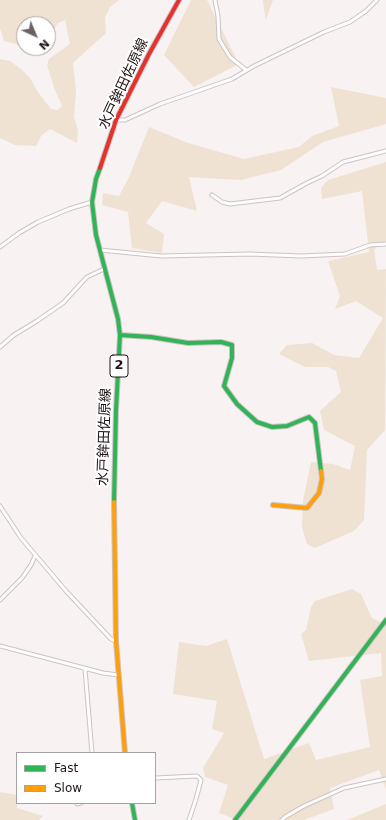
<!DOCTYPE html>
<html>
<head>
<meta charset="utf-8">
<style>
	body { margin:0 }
	#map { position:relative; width:386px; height:820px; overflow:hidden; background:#f8f2f2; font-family:"DejaVu Sans",sans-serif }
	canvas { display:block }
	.legend { position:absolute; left:16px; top:752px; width:140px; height:52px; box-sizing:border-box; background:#fff; border:1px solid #a6a1a2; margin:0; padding:5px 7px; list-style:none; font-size:12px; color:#201416 }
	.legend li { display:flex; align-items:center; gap:8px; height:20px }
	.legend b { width:20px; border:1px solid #a6a1a2 }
	.north { position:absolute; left:16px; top:16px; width:40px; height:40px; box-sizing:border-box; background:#fff; border:1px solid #a6a1a2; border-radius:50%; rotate:136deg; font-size:11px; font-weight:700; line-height:16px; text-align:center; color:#201416 }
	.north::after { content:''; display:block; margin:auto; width:14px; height:18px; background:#6c6263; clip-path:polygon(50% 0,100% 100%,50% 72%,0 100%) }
</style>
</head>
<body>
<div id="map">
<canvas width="386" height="820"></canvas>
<ul class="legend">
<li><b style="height:5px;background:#30b455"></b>Fast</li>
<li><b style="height:5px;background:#ff9f0a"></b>Slow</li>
</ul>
<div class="north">N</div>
</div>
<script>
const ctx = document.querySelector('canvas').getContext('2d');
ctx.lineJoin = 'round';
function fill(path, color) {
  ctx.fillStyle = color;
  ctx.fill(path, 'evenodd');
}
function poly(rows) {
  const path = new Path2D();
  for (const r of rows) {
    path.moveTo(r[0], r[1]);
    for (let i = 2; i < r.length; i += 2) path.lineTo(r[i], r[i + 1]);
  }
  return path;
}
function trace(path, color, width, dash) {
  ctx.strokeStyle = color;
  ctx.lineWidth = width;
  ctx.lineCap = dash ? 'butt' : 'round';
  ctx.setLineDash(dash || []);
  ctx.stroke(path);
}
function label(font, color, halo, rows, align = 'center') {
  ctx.font = font + ' "DejaVu Sans","Noto Sans JP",sans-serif';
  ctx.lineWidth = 4;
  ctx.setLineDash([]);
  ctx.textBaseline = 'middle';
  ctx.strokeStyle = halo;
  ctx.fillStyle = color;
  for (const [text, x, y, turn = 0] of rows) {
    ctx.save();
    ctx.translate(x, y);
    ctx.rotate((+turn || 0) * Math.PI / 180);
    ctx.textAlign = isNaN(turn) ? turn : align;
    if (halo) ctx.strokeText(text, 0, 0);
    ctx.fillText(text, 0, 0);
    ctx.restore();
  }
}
const green = poly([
	[0,0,119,0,110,7,105,17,106,33,73,63,76,92,74,117,78,130,77,143,50,129,41,136,36,146,15,145,0,138,0,59,10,61,21,69,30,78,38,92,51,109,58,110,62,106,55,90,47,65,49,59,70,44,65,20,58,23,48,38,48,24,24,24,24,46,4,41,0,28],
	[191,0,207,0,239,64,194,87,164,55],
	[263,0,273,0,266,20,264,9],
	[331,87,386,98,386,124,323,142,281,170,241,180,189,177,197,211,162,201,146,223,164,234,162,253,132,248,128,212,102,205,103,193,119,196,129,177,149,127,188,143,244,159,299,147,312,136,339,126],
	[386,162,386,242,374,249,377,270,386,269,385,430,367,450,364,520,354,531,315,548,307,544,302,528,303,500,311,462,333,464,350,470,355,446,324,430,320,411,341,392,336,371,328,367,305,367,279,354,287,345,312,343,334,355,359,358,383,318,356,301,335,309,340,296,328,261,369,252,362,191,322,199,321,188,328,180],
	[352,589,361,594,372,618,386,625,386,790,379,770,330,788,334,809,304,820,237,820,219,813,228,785,205,777,203,768,224,733,212,729,217,701,173,694,179,642,206,646,227,639,264,759,309,743,316,760,370,747,360,680,382,676,381,653,309,661,301,634,306,630,311,607,315,601],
	[0,792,17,795,17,808,43,816,39,820,0,820],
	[386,804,386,820,347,820]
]);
const street = poly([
	[215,0,218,16,219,39,230,57,246,70],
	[116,120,125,120,160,104,232,79,254,66,324,32,350,22,366,11,377,0],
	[212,195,222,202,230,204,280,198,307,183,322,176,343,162,386,151],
	[0,247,19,233,38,222,69,209,92,202],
	[100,250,161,256,250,254,301,256,345,254,370,245,386,244],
	[0,347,14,335,37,321,63,303,87,277,104,269],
	[0,506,21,538,66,591,111,639,116,641],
	[0,600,22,578,31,565,35,556],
	[0,646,103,673,118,675],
	[85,669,92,753],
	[155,778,197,776,201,780,196,799,189,820],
	[77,804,81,803],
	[282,820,285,817,304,806,344,788,386,779]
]);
const fast = poly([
	[100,168,96,179,92,202,96,235,118,319,120,335,116,410,114,502],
	[120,335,151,337,188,343,221,342,232,345,232,358,224,386,237,404,257,422,272,427,287,426,309,417,315,423,321,471],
	[132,803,135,820],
	[235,820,386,620]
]);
const slow = poly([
	[114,502,116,641,125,753],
	[273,505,307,508,319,493,322,479,321,471]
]);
const jam = poly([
	[100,168,116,120,149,54,179,0]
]);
const shields = [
	[119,366,18]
];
const shieldNames = [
	["2",119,366]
];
const streetNames = [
	["水戸鉾田佐原線",124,84,-65],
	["水戸鉾田佐原線",105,437,-88]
];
fill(green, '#efe2d2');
trace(street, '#ccc3c4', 5);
trace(fast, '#ccc3c4', 6);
trace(slow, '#ccc3c4', 6);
trace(jam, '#ccc3c4', 6);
trace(street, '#fefdfd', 3);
trace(fast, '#30b455', 4);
trace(slow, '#ff9f0a', 4);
trace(jam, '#e5322d', 4);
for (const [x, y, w] of shields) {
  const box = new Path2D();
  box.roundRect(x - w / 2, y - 11, w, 22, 3);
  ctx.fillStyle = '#fff';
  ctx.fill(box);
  trace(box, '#201416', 1);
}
label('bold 13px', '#201416', null, shieldNames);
label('14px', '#201416', '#fff', streetNames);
</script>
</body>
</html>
